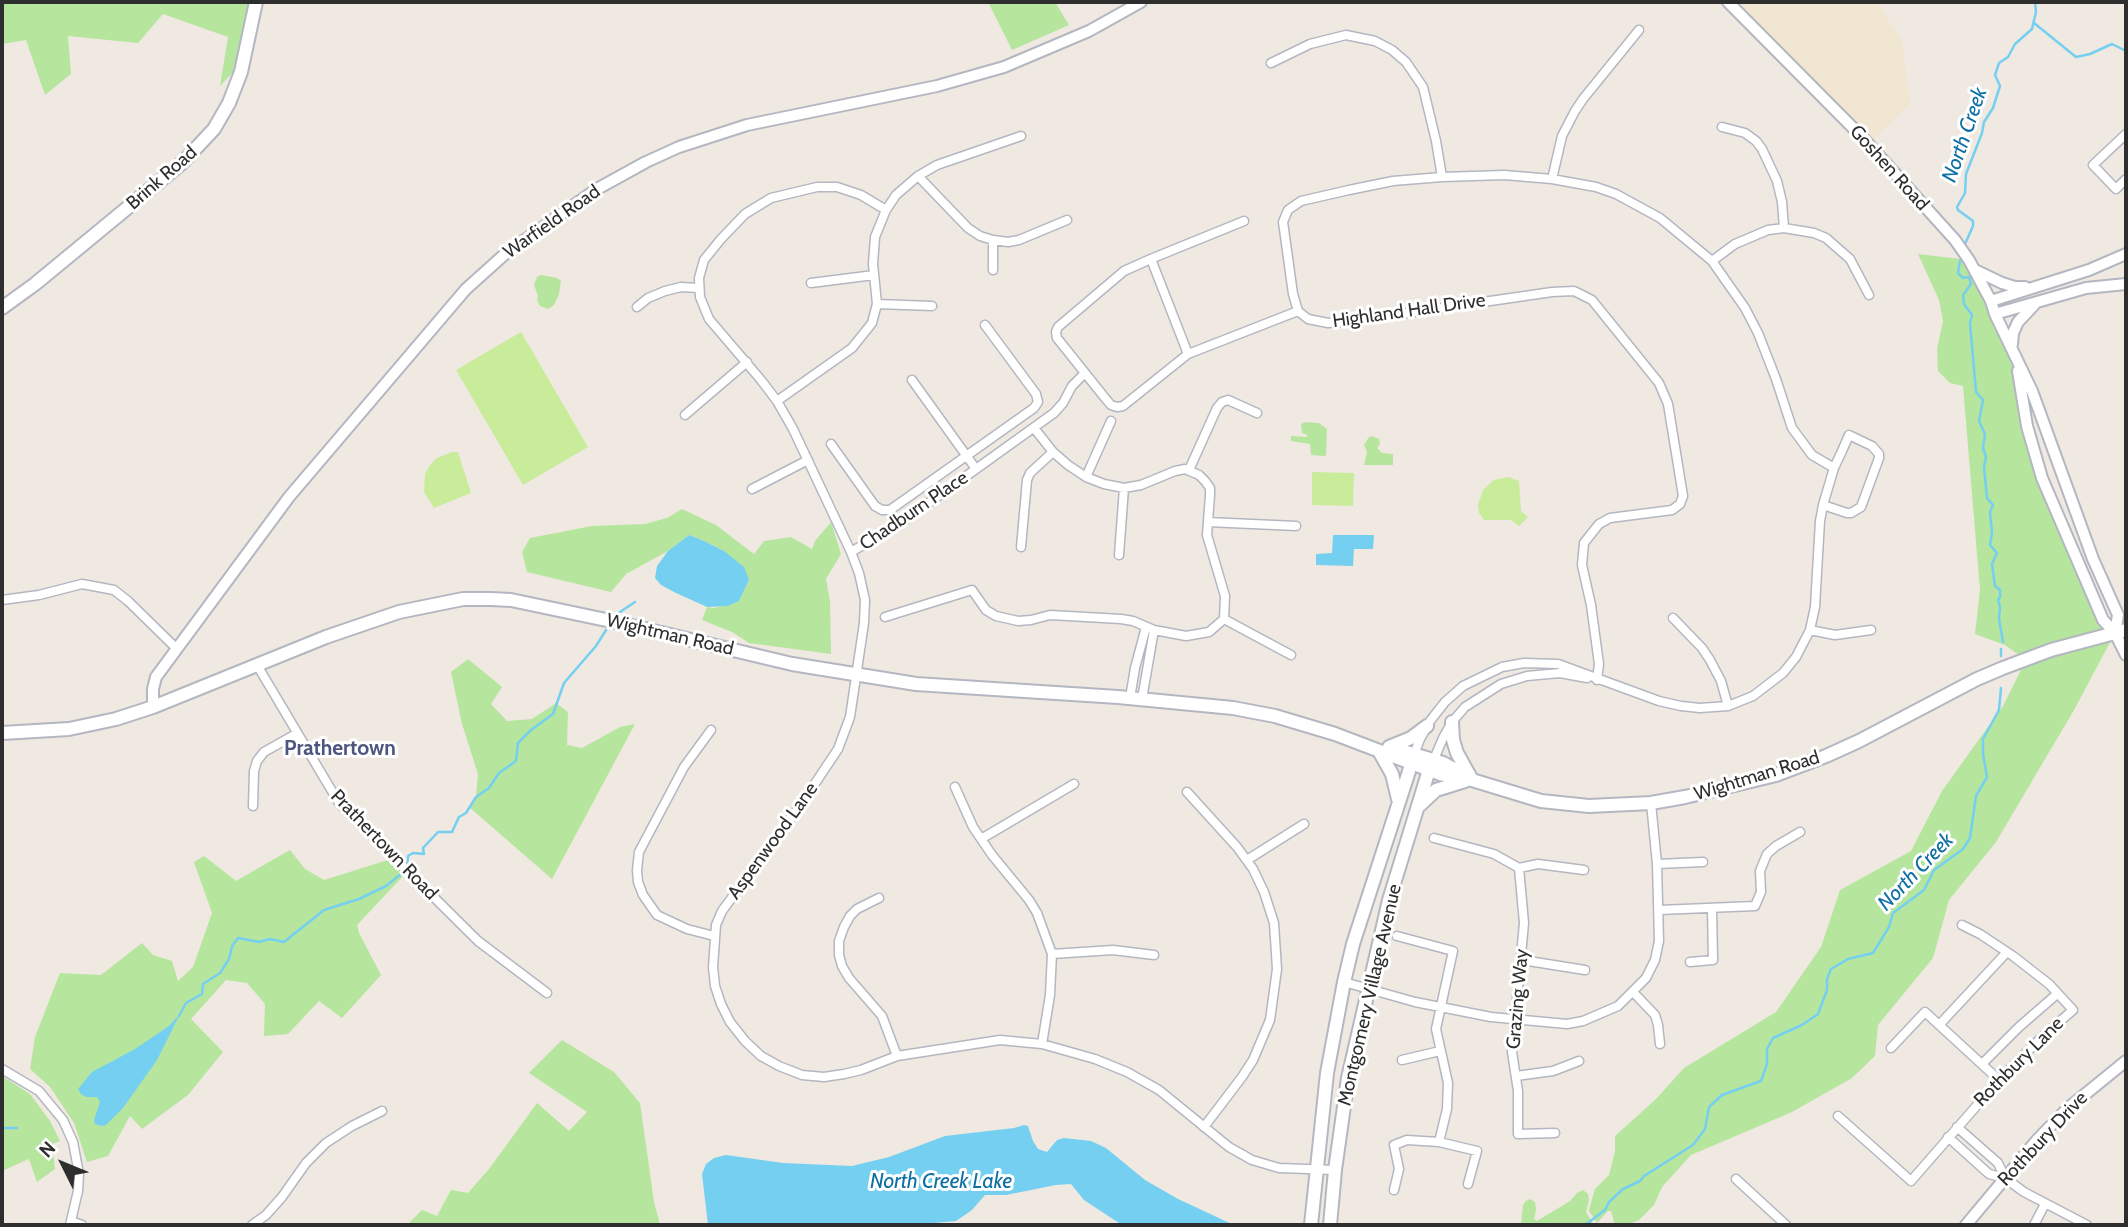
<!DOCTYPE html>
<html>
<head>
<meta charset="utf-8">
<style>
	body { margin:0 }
	#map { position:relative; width:2128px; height:1227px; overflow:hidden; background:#efe9e1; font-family:Cabin,sans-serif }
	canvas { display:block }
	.frame { position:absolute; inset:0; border:4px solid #2e2e2e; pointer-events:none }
	.north { position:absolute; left:28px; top:1129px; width:70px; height:70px; -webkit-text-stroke:5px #fff; paint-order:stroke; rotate:313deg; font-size:19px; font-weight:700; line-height:28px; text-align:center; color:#2e2e2e }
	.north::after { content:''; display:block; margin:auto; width:24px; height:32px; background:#2e2e2e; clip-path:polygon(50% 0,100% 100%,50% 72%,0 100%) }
</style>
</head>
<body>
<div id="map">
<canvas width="2128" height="1227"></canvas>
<div class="frame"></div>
<div class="north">N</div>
</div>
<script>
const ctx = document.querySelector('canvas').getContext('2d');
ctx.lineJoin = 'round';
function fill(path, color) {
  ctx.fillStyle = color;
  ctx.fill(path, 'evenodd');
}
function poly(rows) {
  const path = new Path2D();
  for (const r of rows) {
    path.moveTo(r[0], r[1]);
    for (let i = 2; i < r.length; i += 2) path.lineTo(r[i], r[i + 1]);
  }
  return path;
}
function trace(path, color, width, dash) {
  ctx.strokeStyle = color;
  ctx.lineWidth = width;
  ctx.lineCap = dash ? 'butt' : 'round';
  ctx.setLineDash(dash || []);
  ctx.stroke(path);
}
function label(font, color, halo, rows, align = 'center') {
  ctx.font = font + ' Cabin,sans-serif';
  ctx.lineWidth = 6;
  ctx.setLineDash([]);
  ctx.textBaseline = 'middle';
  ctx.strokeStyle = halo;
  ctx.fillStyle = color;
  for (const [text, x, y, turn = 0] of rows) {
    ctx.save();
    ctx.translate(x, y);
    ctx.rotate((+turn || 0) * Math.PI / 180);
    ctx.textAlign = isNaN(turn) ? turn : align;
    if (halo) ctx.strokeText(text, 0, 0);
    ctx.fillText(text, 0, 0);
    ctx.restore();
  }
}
const education = poly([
	[1732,2,1877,2,1902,41,1910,104,1872,141]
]);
const green = poly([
	[2,2,249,2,238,67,220,86,228,37,163,14,138,43,68,36,71,74,45,95,26,40,2,44],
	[988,2,1055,2,1069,25,1012,50],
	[1918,254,1969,260,2012,347,2042,478,2115,633,2074,710,1996,842,1949,900,1933,958,1878,1025,1875,1056,1852,1078,1792,1112,1691,1155,1662,1187,1654,1205,1639,1220,1627,1225,1615,1225,1611,1211,1608,1211,1597,1223,1589,1211,1590,1206,1595,1189,1609,1175,1615,1151,1615,1136,1655,1100,1684,1068,1776,1012,1821,947,1840,890,1911,851,1942,791,2003,706,2026,660,2005,645,1975,634,1980,590,1963,386,1950,383,1938,371,1937,349,1943,321,1939,300],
	[541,275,557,278,561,281,559,294,554,305,548,309,540,306,537,300,538,296,534,285,537,277],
	[1305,422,1319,423,1327,429,1326,456,1311,455,1310,444,1291,441,1291,436,1307,437,1307,435,1302,433,1301,424],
	[1372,436,1379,439,1380,444,1377,448,1382,453,1393,454,1393,465,1364,465,1367,452,1364,445,1369,437],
	[682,509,716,525,754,554,764,541,791,537,812,549,815,541,831,522,841,554,826,579,830,601,831,654,749,643,732,632,702,620,707,607,714,608,739,601,749,580,724,551,702,540,689,535,668,551,626,574,611,592,527,572,522,552,530,538,592,526,645,524,667,518],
	[468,659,502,687,491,704,507,721,532,719,556,703,568,712,567,745,582,748,620,727,635,724,552,879,469,807,476,797,478,774,462,724,451,672],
	[290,850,305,869,324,880,388,860,404,875,357,925,359,933,381,975,342,1018,319,1001,288,1034,264,1036,265,1004,247,983,226,980,191,1019,223,1052,188,1095,142,1129,130,1116,108,1156,87,1162,74,1123,50,1087,30,1069,35,1037,60,973,101,975,142,943,153,955,172,961,178,981,193,967,212,913,194,862,204,856,236,881],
	[562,1040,614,1072,640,1103,654,1202,660,1225,407,1225,422,1210,437,1216,451,1190,468,1193,489,1169,537,1103,569,1131,587,1112,529,1073],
	[2,1076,30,1094,50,1121,60,1141,52,1144,55,1169,37,1182,29,1159,2,1171],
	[1583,1190,1588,1194,1589,1200,1586,1212,1594,1225,1521,1225,1523,1205,1526,1201,1530,1199,1535,1202,1536,1210,1534,1219,1537,1221,1570,1201,1577,1193]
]);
const pitch = poly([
	[521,332,588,447,523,485,456,370],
	[452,452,458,452,471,493,434,508,424,492,425,474,430,465,437,458],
	[1312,472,1354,473,1353,506,1312,505],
	[1508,477,1519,481,1521,511,1528,517,1519,526,1511,520,1484,520,1479,513,1478,505,1483,490,1494,480]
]);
const water = poly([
	[689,535,702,540,724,551,744,567,749,580,739,601,728,606,707,607,676,593,661,585,655,578,657,566,668,551],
	[1333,535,1374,535,1373,549,1354,549,1353,566,1316,565,1316,554,1332,553],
	[180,1014,157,1060,123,1108,106,1125,101,1126,95,1124,94,1120,100,1102,97,1097,86,1097,81,1094,78,1089,92,1072,135,1049,169,1026],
	[1024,1125,1028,1126,1033,1141,1038,1149,1047,1152,1057,1140,1064,1138,1091,1141,1106,1148,1145,1180,1178,1199,1234,1225,1122,1225,1084,1200,1071,1184,1056,1185,1006,1195,985,1195,972,1210,956,1221,911,1225,708,1225,702,1174,706,1164,714,1158,726,1155,783,1163,852,1166,889,1157,945,1136,1014,1128]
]);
const stream = poly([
	[2034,23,2076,57,2090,54,2112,44,2126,51],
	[1965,244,1973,226,1973,221,1958,210,1957,207,1965,193,1966,174,1982,133,1984,122,1993,108,2000,86,1995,75,1999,63,2008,57,2015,44,2032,29,2036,12,2035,2],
	[1960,261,1958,273,1963,278,1969,277,1971,284,1963,295,1964,304,1972,315,1970,323,1976,392,1983,400,1979,421,1985,434,1983,448,1986,457,1984,467,1987,498,1993,505,1990,512,1992,533,1990,545,1997,553,1992,564,1995,586,2000,590,2000,597,1998,600,2000,607,1999,619,2003,642],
	[617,614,635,602],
	[2001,656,2001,649],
	[407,867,408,856,413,853,424,854,423,848,438,832,452,832,459,817,466,813,476,797,489,788,499,773,516,761,518,743,531,730,553,714,564,683,596,646,606,630],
	[179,1016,186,1003,202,994,203,984,220,973,229,959,232,946,238,938,259,942,270,939,284,942,324,910,359,899,386,886,401,874],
	[2,1128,17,1128],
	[1585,1225,1605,1210,1609,1202,1623,1189,1640,1181,1644,1176,1693,1145,1705,1129,1709,1107,1722,1095,1761,1081,1767,1064,1767,1049,1773,1038,1802,1025,1818,1014,1827,990,1827,979,1831,969,1848,959,1873,953,1889,927,1893,913,1924,890,1934,870,1963,849,1970,838,1976,796,1987,777,1983,754,1983,739,1999,710,2001,688]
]);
const minor = poly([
	[1271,63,1310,44,1346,35,1375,41,1392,50,1406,62,1423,87,1436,141,1442,177],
	[1722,127,1745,133,1756,141,1762,149,1777,181,1782,202,1784,228],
	[2126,134,2093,165,2116,189,2126,179],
	[918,176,968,228,980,236,993,240,1008,242,1019,240,1067,220],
	[1552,179,1562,136,1575,111,1583,99,1639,30],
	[886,210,861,195,837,187,817,187,771,198,745,214,721,239,704,260,699,278,700,297,709,319,761,380,777,401,793,429,851,552,859,573,865,600,864,623,850,717,838,749,802,803,722,911,716,925,713,967,715,986,721,1004,730,1022,745,1041,761,1056,779,1066,802,1075,824,1077,844,1074,861,1070,897,1056,1000,1040,1042,1044,1095,1059,1127,1072,1159,1090,1229,1147,1252,1160,1279,1168,1335,1170],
	[1244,221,1153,258,1124,271,1058,327,1056,332,1057,338,1105,398,1111,405,1117,407,1123,406,1188,354,1298,311],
	[993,240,993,270],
	[1151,259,1188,354],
	[1712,261,1735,244,1768,230,1784,228,1814,233,1826,238,1850,259,1869,295],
	[811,283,874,275],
	[877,304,932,306],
	[637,307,648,298,665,291,681,287,698,288],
	[912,380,976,469],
	[777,401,852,348,872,323,877,304,873,264,875,237,886,210,896,195,918,176,937,165,1021,136],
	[685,415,747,362],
	[831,444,875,506,882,510,890,510,1034,408,1038,402,1036,394,985,325],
	[1189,470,1217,408,1222,402,1228,400,1257,413],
	[1086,477,1111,421],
	[752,489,808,460],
	[1208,522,1296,526],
	[1021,547,1027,480,1030,473,1053,452],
	[851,552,905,520,1054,413,1063,403,1072,386,1085,373],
	[1119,555,1124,488],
	[2,600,39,595,82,584,114,590,128,601,177,649],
	[885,617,972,590,986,610,996,616,1018,621,1031,620,1050,615,1121,619,1133,621,1154,630,1186,636,1209,632,1224,619,1225,596,1207,535,1210,495,1210,488,1205,481,1199,475,1185,469,1175,471,1141,485,1124,488,1104,484,1086,477,1068,465,1053,452,1034,428],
	[1673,618,1702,648,1710,660,1721,681,1728,706],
	[1224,619,1291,655],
	[1810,630,1835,635,1871,630],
	[257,665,339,803,478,941,547,993],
	[1597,680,1599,664,1591,605,1582,565,1584,543,1599,524,1610,518,1672,510,1680,504,1683,496,1668,404,1659,383,1592,300,1574,291,1552,292,1346,322,1328,323,1308,319,1298,311,1293,294,1283,222,1288,210,1301,201,1349,190,1393,181,1442,177,1504,175,1552,179,1596,187,1616,194,1660,218,1712,261,1745,308,1758,333,1776,379,1792,428,1812,455,1834,468],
	[1130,698,1135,668,1146,627],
	[1142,699,1154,630],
	[711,730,684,767,639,852,637,870,638,882,643,895,657,915,687,929,714,936],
	[1413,757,1420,739,1430,721,1445,702,1463,686,1502,667,1524,663,1558,664,1659,701,1681,706,1700,708,1728,706,1753,696,1783,673,1796,657,1810,630,1815,607,1820,521,1823,505,1834,468,1842,451,1849,435,1872,446,1879,454,1879,458,1861,507,1851,513,1847,513,1823,505],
	[1432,764,1443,738,1452,722,1465,707,1501,684,1527,676,1560,673,1587,678],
	[955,787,973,827,992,855,1029,900,1037,913,1052,954,1050,995,1042,1044],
	[1187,792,1237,847,1253,869,1264,892,1274,923,1277,969,1270,1020,1253,1060,1242,1077,1204,1127],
	[253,806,254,771,257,761,264,752,296,734],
	[1434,838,1494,854,1519,868,1538,864,1584,870],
	[981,839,1074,784],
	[1247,860,1304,824],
	[1657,864,1703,862],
	[1519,868,1524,923,1512,1052,1518,1091,1518,1134,1555,1133],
	[879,898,857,909,850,916,844,927,839,941,839,955,842,966,849,978,882,1016,897,1056],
	[1659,910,1755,906,1761,892,1760,871,1767,854,1776,846,1800,832],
	[1397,936,1453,951,1436,1029,1448,1083,1447,1109,1439,1142],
	[1052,954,1113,950,1154,955],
	[1522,960,1585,970],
	[1690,962,1713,960,1712,909],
	[1344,982,1415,1002,1491,1017,1567,1024,1583,1021,1618,1006,1646,978,1655,960,1659,941,1657,864,1651,803],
	[1633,992,1655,1015,1658,1025,1660,1044],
	[1940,1024,2007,952],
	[1891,1048,1925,1012,1999,1080],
	[1402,1060,1440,1051],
	[1982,1064,2019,1027,2057,994],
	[2,1069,39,1091,63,1120,73,1142,79,1174,78,1191,70,1225],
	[1516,1076,1553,1071,1579,1061],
	[1838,1116,1911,1181,1999,1080,2043,1036,2073,1010,2049,984,2013,956,1980,934,1962,925],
	[1957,1127,1998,1163,2005,1178,2024,1192,2087,1225],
	[1948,1137,1989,1174,2005,1178],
	[1736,1179,1786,1225],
	[1394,1190,1399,1169,1394,1145,1407,1140,1439,1142,1477,1151,1468,1184],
	[71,1221,82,1225],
	[252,1225,266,1215,282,1197,306,1163,326,1143,352,1126,382,1111],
	[2034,1225,2045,1204]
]);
const tertiary = poly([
	[1728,2,1863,138,1955,240,1969,260,1991,301,1995,314,2032,391,2093,559,2118,615,2115,633],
	[1975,270,2002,283,2015,287,2025,287],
	[1991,301,2089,270,2126,254],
	[1995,314,2086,288,2126,284],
	[2012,344,2013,333,2018,322,2034,305],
	[2018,371,2027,426,2042,478,2103,620,2115,633,2126,655],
	[153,707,153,689,156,677,289,497,466,289,505,254,597,189,646,162,679,147,747,125,937,86,1004,67,1089,31,1141,2],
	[1966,1225,2037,1140,2067,1109,2126,1061]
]);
const secondary = poly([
	[2,308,35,284,183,162,214,129,229,103,241,72,256,2],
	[1452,722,1453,740,1457,753,1472,780],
	[2,733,69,729,116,719,153,707,326,637,399,612,463,599,491,599,511,600,611,621,792,664,916,684,1118,697,1233,708,1275,716,1335,734,1440,774,1472,780,1541,801,1589,806,1651,803,1685,797,1776,775,1826,756,1859,741,1977,679,2003,668,2051,650,2126,630],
	[1389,747,1411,738,1427,726],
	[1400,750,1443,763,1454,769,1462,777],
	[1379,751,1392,774,1398,799],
	[1420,805,1436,790,1465,781],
	[1311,1225,1327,1073,1344,982,1353,944,1412,762],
	[1330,1225,1335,1170,1348,1078,1389,900,1429,770]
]);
const streetNames = [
	["Goshen Road",1889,168,48],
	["Brink Road",162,178,-41],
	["Warfield Road",552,222,-35],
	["Highland Hall Drive",1409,311,-8],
	["Chadburn Place",914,511,-34],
	["Wightman Road",670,635,13],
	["Wightman Road",1757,776,-17],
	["Aspenwood Lane",773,841,-54],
	["Prathertown Road",384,845,46],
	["Montgomery Village Avenue",1370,995,-77],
	["Grazing Way",1518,999,-85],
	["Rothbury Lane",2019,1062,-45],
	["Rothbury Drive",2043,1139,-47]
];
const waterNames = [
	["North Creek",1965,135,-71],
	["North Creek",1916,872,-46],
	["North Creek Lake",941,1182]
];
const neighbourhoodNames = [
	["Prathertown",340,749]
];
fill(education, '#f0e6d1');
fill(green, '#b6e59e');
fill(pitch, '#c9ec9a');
fill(water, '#75cff0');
trace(stream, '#75cff0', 2.5);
trace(minor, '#b4b7c1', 11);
trace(tertiary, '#b4b7c1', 14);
trace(secondary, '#b4b7c1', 16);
trace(minor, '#fff', 8);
trace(tertiary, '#fff', 10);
trace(secondary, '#fff', 12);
label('19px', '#2e2e2e', '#fff', streetNames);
label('italic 21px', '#0d6fa3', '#fff', waterNames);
label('bold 21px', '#4d5680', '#fff', neighbourhoodNames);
</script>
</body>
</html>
